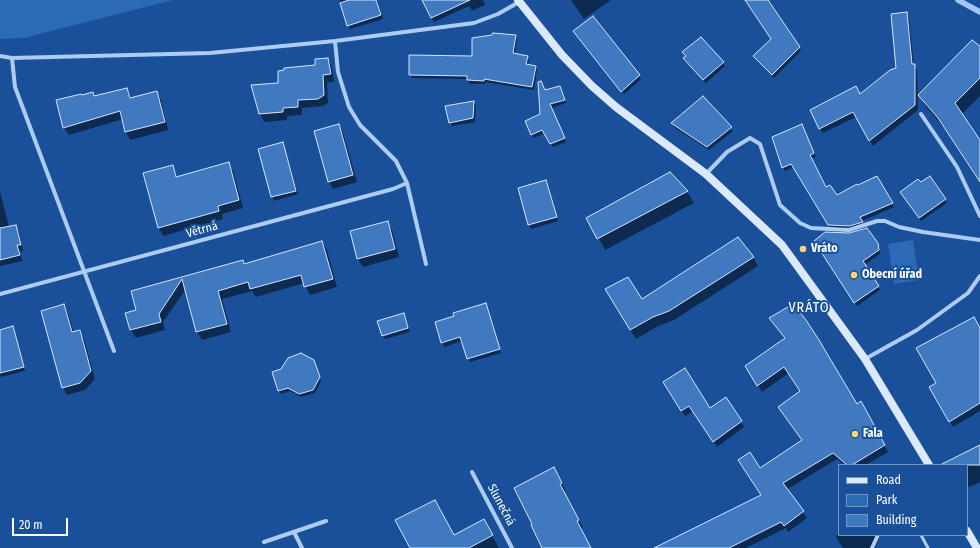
<!DOCTYPE html>
<html>
<head>
<meta charset="utf-8">
<style>
	body { margin:0 }
	#map { position:relative; width:980px; height:548px; overflow:hidden; background:#195099; font-family:"Fira Sans Condensed",sans-serif }
	canvas { display:block }
	.legend { position:absolute; left:838px; top:464px; width:130px; height:72px; box-sizing:border-box; background:#195099; border:1px solid #7596c2; margin:0; padding:5px 7px; list-style:none; font-size:12px; color:#fff }
	.legend li { display:flex; align-items:center; gap:8px; height:20px }
	.legend b { width:20px; border:1px solid #7596c2 }
	.scale { position:absolute; left:12px; top:518px; width:56px; height:18px; box-sizing:border-box; border:2px solid #fff; border-top:0; padding-left:5px; font-size:12px; line-height:14px; white-space:nowrap; color:#fff; -webkit-text-stroke:3px #195099; paint-order:stroke }
</style>
</head>
<body>
<div id="map">
<canvas width="980" height="548"></canvas>
<ul class="legend">
<li><b style="height:5px;background:#dce9fc"></b>Road</li>
<li><b style="height:11px;background:#2c6ab6"></b>Park</li>
<li><b style="height:11px;background:#4179c0"></b>Building</li>
</ul>
<div class="scale">20 m</div>
</div>
<script>
const ctx = document.querySelector('canvas').getContext('2d');
ctx.lineJoin = 'round';
function fill(path, color) {
  ctx.fillStyle = color;
  ctx.fill(path, 'evenodd');
}
function poly(rows) {
  const path = new Path2D();
  for (const r of rows) {
    path.moveTo(r[0], r[1]);
    for (let i = 2; i < r.length; i += 2) path.lineTo(r[i], r[i + 1]);
  }
  return path;
}
function trace(path, color, width, dash) {
  ctx.strokeStyle = color;
  ctx.lineWidth = width;
  ctx.lineCap = dash ? 'butt' : 'round';
  ctx.setLineDash(dash || []);
  ctx.stroke(path);
}
function label(font, color, halo, rows, align = 'center') {
  ctx.font = font + ' "Fira Sans Condensed",sans-serif';
  ctx.lineWidth = 4;
  ctx.setLineDash([]);
  ctx.textBaseline = 'middle';
  ctx.strokeStyle = halo;
  ctx.fillStyle = color;
  for (const [text, x, y, turn = 0] of rows) {
    ctx.save();
    ctx.translate(x, y);
    ctx.rotate((+turn || 0) * Math.PI / 180);
    ctx.textAlign = isNaN(turn) ? turn : align;
    if (halo) ctx.strokeText(text, 0, 0);
    ctx.fillText(text, 0, 0);
    ctx.restore();
  }
}
const green = poly([
	[0,0,173,0,24,38,0,39],
	[913,240,919,280,894,284,888,244]
]);
const shadow = poly([
	[340,0,377,0,383,19,350,29],
	[423,0,483,0,485,5,472,11,469,6,434,22],
	[571,0,611,0,584,19],
	[746,0,767,0,801,51,774,78,754,56,772,39],
	[906,13,909,19,914,65,917,70,918,110,873,146,856,117,823,133,820,128,856,87,860,95,897,69],
	[577,35,639,75,641,79,624,94],
	[515,36,517,39,515,54,527,57,529,60,528,65,535,66,537,70,534,90,485,82,485,84,470,84,467,79,412,78,410,75,473,57],
	[980,47,980,96,962,114,980,141,980,183,946,130,926,107,919,95],
	[684,52,723,63,725,66,706,83,687,61],
	[328,59,332,67,334,82,327,82,328,103,323,106,302,108,302,115,287,116,287,120,264,122,260,114,279,84,316,66],
	[127,89,132,98,157,92,161,100,168,130,130,140,126,132,123,119,69,135,64,127,82,96,93,93,95,97],
	[545,91,561,91,566,103,552,108,566,142,553,147,545,133,534,138,531,134,542,115],
	[703,97,733,131,709,150,674,127,672,123],
	[474,102,476,105,475,122,452,126,450,122,446,107],
	[339,125,343,133,357,182,333,189,329,181],
	[803,129,816,157,811,159,826,188,837,196,877,177,894,207,862,221,864,226,851,230,831,229,794,167,785,171,783,167],
	[283,144,298,194,274,201,259,150],
	[228,164,233,171,243,208,222,214,223,219,163,236,159,228,144,174,172,167,177,177],
	[670,173,687,192,694,203,605,250,588,218],
	[930,177,947,203,921,221,903,195],
	[545,181,558,221,531,229,519,189],
	[0,191,9,227,15,226,19,232,23,251,20,252,22,261,0,266],
	[387,222,392,230,399,257,363,267,358,259,351,232],
	[322,242,327,250,337,287,310,295,304,283,256,297,252,291,222,299,231,332,202,340,197,332,186,289,163,322,165,330,136,338,131,330,137,310,132,292,243,261,245,264],
	[877,243,879,248,880,254,864,265,880,290,857,306,818,244],
	[753,257,758,266,674,320,658,326,636,339,611,299,642,301],
	[64,306,68,313,74,333,80,331,84,339,95,379,85,390,67,395,63,387],
	[488,308,501,353,470,362,462,341,444,347,436,322],
	[403,314,410,332,385,339,382,336],
	[770,318,857,405,860,403,888,452,866,465,844,465,837,459,786,490,807,518,788,532,786,528,746,548,656,548,762,495,760,469,803,441,801,391,789,373,762,392,746,367,785,339],
	[12,327,25,371,0,377,0,331],
	[980,330,980,411,953,427,930,388,938,384],
	[314,361,321,381,315,393,301,397,290,391,281,394,279,391],
	[664,383,710,409,741,421,744,427,717,447,693,411,685,416],
	[980,446,980,482,969,487,967,485,967,465,955,465],
	[558,476,566,491,564,492,583,528,580,529,590,548,544,548],
	[484,521,499,548,412,548,454,537],
	[839,532,839,535,881,535,875,548,843,548,836,537]
]);
const stream = poly([
	[958,0,980,12]
]);
const building = poly([
	[349,0,376,0,381,15,347,26,340,3,349,0],
	[422,0,470,0,431,18,422,0],
	[745,0,768,0,800,47,772,75,753,56,771,39,745,0],
	[907,12,912,64,915,64,915,105,869,141,853,112,819,129,810,110,856,86,860,94,890,70,896,68,891,14,907,12],
	[593,16,640,75,621,92,573,31,593,16],
	[493,33,516,35,513,53,528,56,526,64,536,66,532,87,484,79,484,81,467,80,467,76,409,75,409,55,472,56,472,38,492,35,493,33],
	[701,37,724,62,703,80,683,58,686,56,682,52,701,37],
	[972,40,980,46,980,78,955,103,980,140,980,182,938,118,918,95,972,40],
	[328,58,331,74,323,75,324,95,318,99,298,100,298,107,283,108,283,112,259,114,251,85,278,83,278,71,284,70,284,68,315,65,315,59,328,58],
	[541,81,545,90,560,86,565,100,550,104,565,138,550,144,542,130,531,135,525,121,540,114,538,82,541,81],
	[127,88,130,98,157,91,165,122,125,132,120,111,63,128,56,100,81,94,82,95,93,92,94,96,127,88],
	[703,96,732,127,707,147,671,123,703,96],
	[474,101,473,118,449,123,445,106,474,101],
	[339,124,353,175,328,182,314,131,339,124],
	[802,124,814,153,810,155,826,187,830,185,837,195,857,184,858,185,877,176,893,203,860,217,863,222,849,226,828,225,791,164,782,168,772,137,802,124],
	[283,142,296,191,271,197,258,149,283,142],
	[229,162,239,200,218,206,219,211,158,228,143,173,173,165,176,177,229,162],
	[670,172,688,191,597,239,586,218,670,172],
	[930,176,946,199,919,218,900,192,918,179,921,182,930,176],
	[546,180,557,217,528,225,518,188,546,180],
	[388,221,395,249,357,259,350,231,388,221],
	[16,225,21,245,17,245,20,255,0,260,0,228,16,225],
	[867,228,878,243,879,250,863,261,879,286,854,303,814,241,825,232,849,233,867,228],
	[738,237,754,257,669,311,653,317,630,330,605,289,628,277,642,299,738,237],
	[322,241,333,279,304,287,301,275,250,289,248,282,218,291,227,324,196,332,182,279,159,314,161,322,130,330,125,313,136,310,131,291,243,260,244,264,322,241],
	[486,303,500,349,467,359,460,337,441,343,435,322,454,316,453,313,486,303],
	[64,304,72,332,80,330,91,371,80,383,62,388,41,311,64,304],
	[793,304,806,320,819,340,857,404,861,401,885,445,852,465,847,465,833,453,783,483,804,511,784,526,781,522,729,548,654,548,761,495,738,460,750,452,760,468,802,440,778,407,800,391,784,367,757,386,745,366,785,338,769,318,793,304],
	[404,313,408,328,382,336,377,321,404,313],
	[974,317,980,328,980,403,949,422,929,387,936,383,916,348,974,317],
	[13,326,24,367,0,373,0,330,13,326],
	[301,353,314,360,320,377,313,390,299,394,288,388,278,391,272,372,281,369,288,358,301,353],
	[685,368,710,408,726,397,742,421,713,442,689,406,681,411,663,382,685,368],
	[980,445,980,465,940,465,980,445],
	[554,467,562,483,560,484,579,520,577,521,591,548,542,548,531,525,532,524,514,488,554,467],
	[435,500,454,535,484,519,493,535,469,548,410,548,395,520,435,500]
]);
const service = poly([
	[921,535,928,548]
]);
const minor = poly([
	[335,41,338,72,349,107,360,125,396,161,407,183,426,264],
	[0,56,12,58,210,53,335,41,474,23,498,14,519,2],
	[12,58,15,87,114,351],
	[921,114,957,167,980,216],
	[706,174,727,152,750,138,760,144,780,205,800,223,811,228,849,230,877,221,885,221,899,227,923,232,980,240],
	[0,294,393,189,407,183],
	[865,359,917,330,968,293,980,276],
	[472,472,512,548],
	[294,532,302,548],
	[264,542,326,521],
	[872,548,878,535]
]);
const secondary = poly([
	[518,0,562,55,592,86,616,107,706,174,782,245,865,359,929,465],
	[967,531,977,548]
]);
const markers = [
	[803,249,4,"#ffd66d"],
	[854,275,4,"#ffd66d"],
	[855,434,4,"#ffd66d"]
];
const streetNames = [
	["Větrná",202,230,-15],
	["Slunečná",501,505,62]
];
const poiNames = [
	["Vráto",811,249],
	["Obecní úřad",862,275],
	["Fala",863,434]
];
const quarterNames = [
	["VRÁTO",809,308]
];
fill(green, '#2c6ab6');
fill(shadow, '#0007');
trace(stream, '#a0c6f3', 5.5);
fill(building, '#4179c0');
trace(building, '#d5e6fc', 1);
trace(service, '#adccf1', 3);
trace(minor, '#adccf1', 4);
trace(secondary, '#dce9fc', 8);
for (const [x, y, r, color] of markers) {
  const dot = new Path2D();
  dot.arc(x, y, r, 0, 2 * Math.PI);
  ctx.fillStyle = color;
  ctx.fill(dot);
  trace(dot, '#195099', 1.5);
}
label('12px', '#fff', '#195099', streetNames);
label('bold 12px', '#fff', '#195099', poiNames, 'left');
ctx.letterSpacing = '1px';
label('14px', '#fff', '#195099', quarterNames);
ctx.letterSpacing = '0px';
</script>
</body>
</html>
